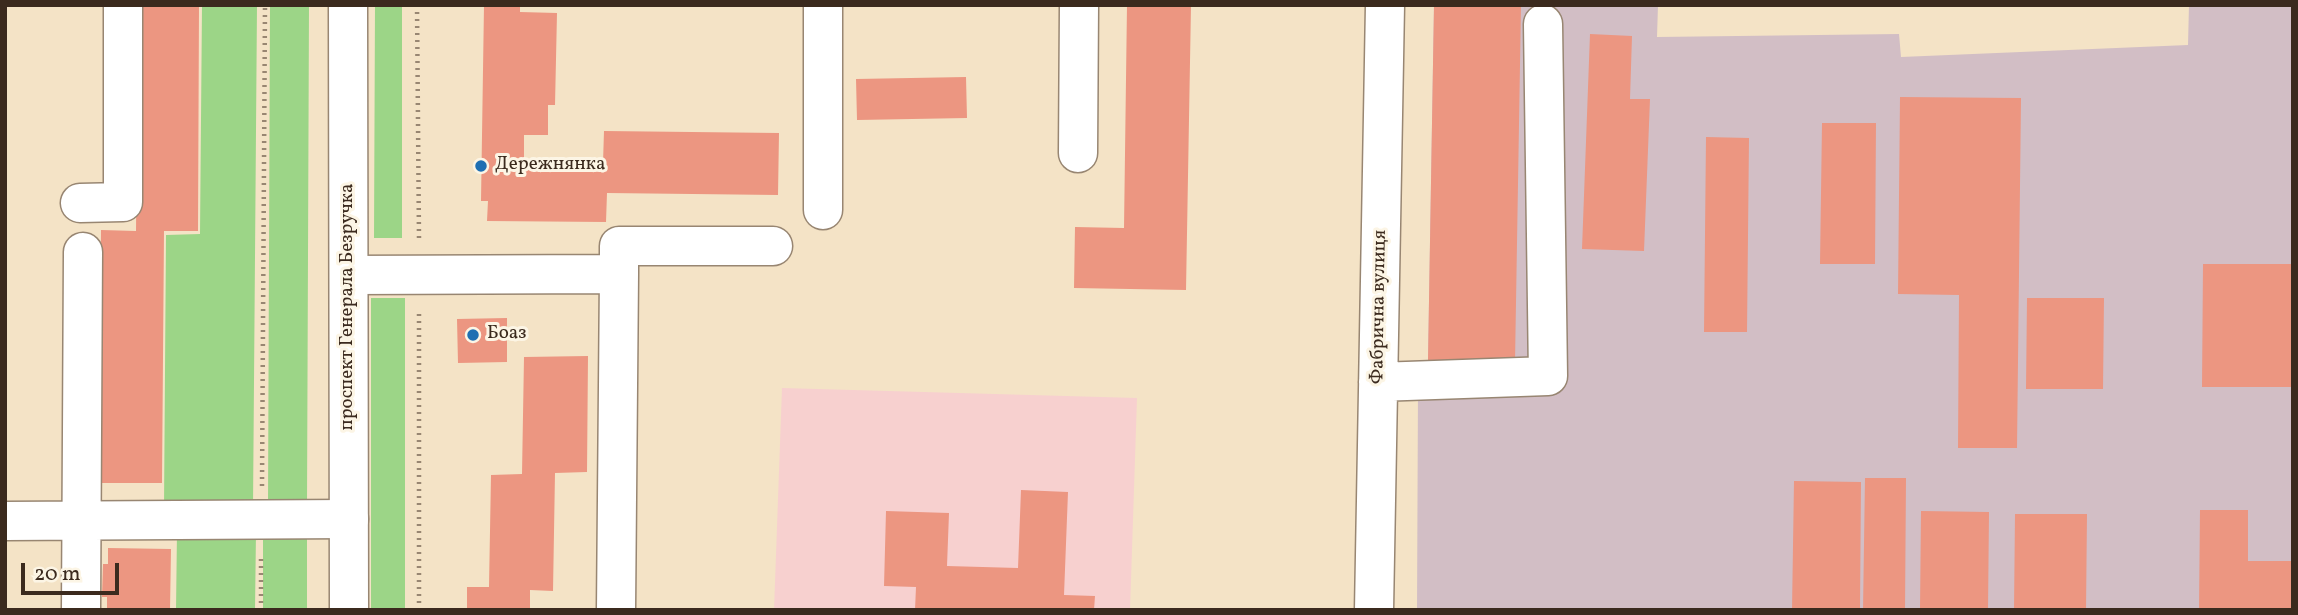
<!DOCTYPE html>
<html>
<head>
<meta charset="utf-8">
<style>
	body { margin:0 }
	#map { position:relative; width:2298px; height:615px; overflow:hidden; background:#f4e3c6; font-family:Vollkorn,serif }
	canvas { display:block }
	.frame { position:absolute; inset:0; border:7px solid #3b2a1e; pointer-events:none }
	.scale { position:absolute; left:21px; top:563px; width:98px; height:32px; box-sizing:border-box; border:4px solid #3b2a1e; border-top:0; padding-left:9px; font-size:21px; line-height:24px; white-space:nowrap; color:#3b2a1e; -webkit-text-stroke:5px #fcf5e5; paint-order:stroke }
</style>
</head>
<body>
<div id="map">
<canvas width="2298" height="615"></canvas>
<div class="frame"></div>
<div class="scale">20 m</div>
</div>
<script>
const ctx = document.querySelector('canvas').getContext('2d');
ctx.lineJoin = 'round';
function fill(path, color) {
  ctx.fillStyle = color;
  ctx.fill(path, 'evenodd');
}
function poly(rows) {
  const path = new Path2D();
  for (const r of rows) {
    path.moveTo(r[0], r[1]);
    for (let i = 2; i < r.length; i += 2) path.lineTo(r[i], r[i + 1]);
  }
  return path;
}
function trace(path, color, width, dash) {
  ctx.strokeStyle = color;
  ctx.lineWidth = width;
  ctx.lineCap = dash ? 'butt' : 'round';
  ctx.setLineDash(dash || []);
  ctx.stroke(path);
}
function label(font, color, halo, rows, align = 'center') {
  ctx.font = font + ' Vollkorn,serif';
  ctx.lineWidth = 6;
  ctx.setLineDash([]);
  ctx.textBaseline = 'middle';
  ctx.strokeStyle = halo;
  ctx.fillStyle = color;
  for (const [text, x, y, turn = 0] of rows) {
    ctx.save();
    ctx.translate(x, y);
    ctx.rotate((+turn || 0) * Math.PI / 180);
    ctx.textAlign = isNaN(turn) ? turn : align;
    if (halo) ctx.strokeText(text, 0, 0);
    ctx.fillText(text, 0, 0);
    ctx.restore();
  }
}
const built = poly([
	[782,388,1137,398,1130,610,774,610]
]);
const industrial = poly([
	[1434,5,1658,5,1657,37,1899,34,1901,57,2188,45,2189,5,2293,5,2293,610,1417,610,1418,387,1428,360]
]);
const green = poly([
	[202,5,257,5,253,507,164,507,166,235,200,234],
	[270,5,309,5,307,502,268,502],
	[375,5,402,5,402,238,374,238],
	[371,298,405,298,405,610,371,610],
	[177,531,256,532,255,610,176,610],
	[263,531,307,531,307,610,263,610]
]);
const building = poly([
	[138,5,199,5,198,231,164,231,162,483,99,483,101,230,136,231],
	[484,5,520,5,520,12,557,13,555,105,548,105,548,135,524,135,524,162,603,163,604,131,779,133,778,195,607,193,606,222,487,221,488,201,481,201],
	[1127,5,1191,5,1186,290,1074,288,1075,227,1124,228],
	[1434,5,1521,5,1515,362,1428,360],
	[1590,34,1632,36,1630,99,1650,99,1644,251,1582,249],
	[966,77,967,118,857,120,856,79],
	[1900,97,2021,98,2017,448,1958,448,1959,295,1898,294],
	[1822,123,1876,123,1875,264,1820,264],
	[1706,137,1749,138,1747,332,1704,332],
	[2203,264,2293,264,2293,387,2202,387],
	[2027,298,2104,298,2103,389,2026,389],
	[507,318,507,362,458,363,457,319],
	[588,356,587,472,555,473,553,591,530,590,530,610,467,610,467,587,489,587,491,475,522,474,524,357],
	[1865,478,1906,478,1905,610,1863,610],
	[1794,481,1861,482,1860,610,1792,610],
	[1021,490,1068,492,1064,595,1095,596,1094,610,915,610,916,587,884,586,886,511,949,513,947,566,1018,568],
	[2200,510,2248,510,2248,561,2293,561,2293,610,2199,610],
	[1921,511,1989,512,1988,610,1920,610],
	[2015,514,2087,514,2086,610,2014,610],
	[108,548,171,549,170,610,107,610,107,597,102,597,103,564,108,564]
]);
const path = poly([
	[417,5,419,239],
	[262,486,265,5],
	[261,610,261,555],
	[419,610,419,311]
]);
const minor = poly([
	[1078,153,1079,5],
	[80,203,123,202,123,5],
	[823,210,823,5],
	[619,274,619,246,773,246],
	[349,275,619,274,616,610],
	[1378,382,1548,376,1543,24],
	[5,521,349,519],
	[81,610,83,252],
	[1374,610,1385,5]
]);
const major = poly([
	[348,5,349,610]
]);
const markers = [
	[481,166,7,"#1f6fb2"],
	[473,335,7,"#1f6fb2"]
];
const poiNames = [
	["Дережнянка",495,166],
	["Боаз",487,335]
];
const streetNames = [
	["проспект Генерала Безручка",349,307,-90],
	["Фабрична вулиця",1380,307,-89]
];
fill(built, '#f7d0cf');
fill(industrial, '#d2bec5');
fill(green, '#9cd587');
fill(building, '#ec9681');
trace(minor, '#988672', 41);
trace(major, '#988672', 41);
trace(path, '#988672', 4.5, [2, 5]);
trace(minor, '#fff', 38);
trace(major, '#fff', 38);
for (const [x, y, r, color] of markers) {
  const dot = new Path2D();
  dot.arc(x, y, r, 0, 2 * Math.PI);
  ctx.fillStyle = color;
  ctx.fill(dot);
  trace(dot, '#fcf5e5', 2.5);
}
label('19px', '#3b2a1e', '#fcf5e5', poiNames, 'left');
label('19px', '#3b2a1e', '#fcf5e5', streetNames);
</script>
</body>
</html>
